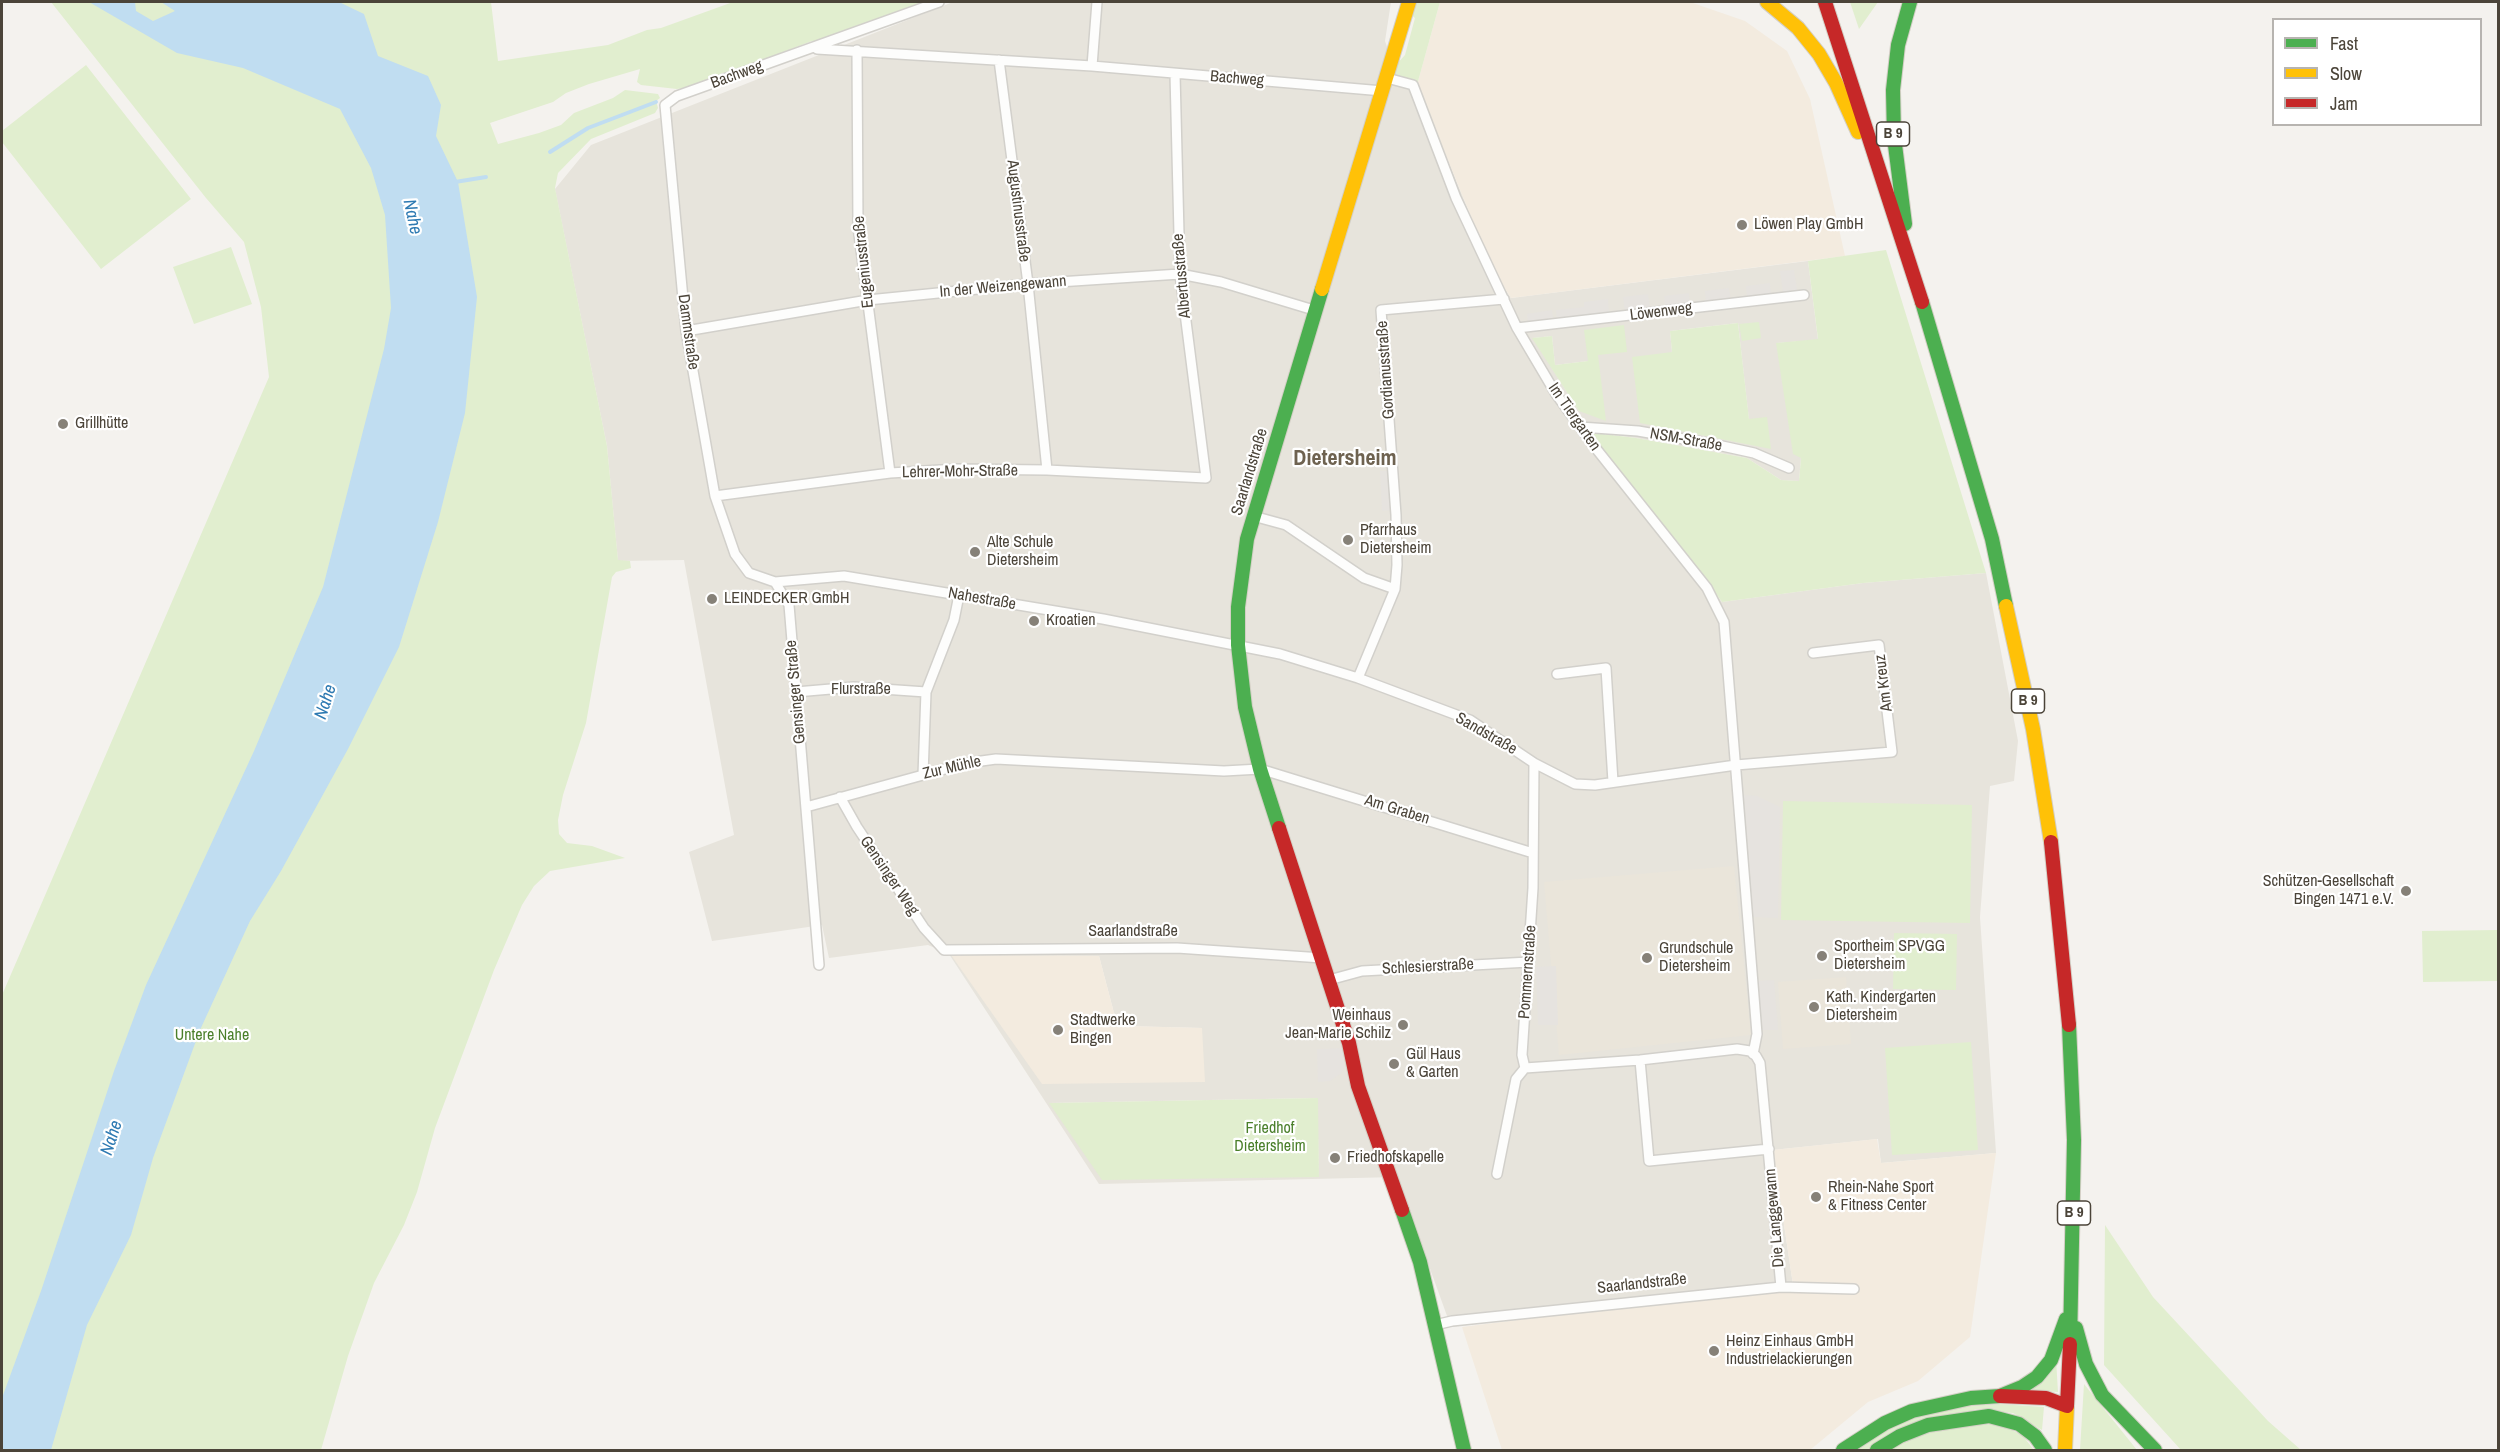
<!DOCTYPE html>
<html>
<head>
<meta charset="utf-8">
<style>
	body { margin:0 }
	#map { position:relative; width:2500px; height:1452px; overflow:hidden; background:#f4f2ee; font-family:"Archivo Narrow",sans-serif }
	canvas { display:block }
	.frame { position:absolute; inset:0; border:3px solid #4b4439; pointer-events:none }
	.legend { position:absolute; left:2272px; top:18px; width:210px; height:108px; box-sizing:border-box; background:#fff; border:2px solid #b7b4b0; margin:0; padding:8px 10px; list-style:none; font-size:18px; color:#4b4439 }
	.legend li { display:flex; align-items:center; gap:12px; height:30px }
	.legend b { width:30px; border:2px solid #b7b4b0 }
</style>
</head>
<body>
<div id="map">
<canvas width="2500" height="1452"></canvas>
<div class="frame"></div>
<ul class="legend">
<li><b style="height:8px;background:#4caf50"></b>Fast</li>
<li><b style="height:8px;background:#ffc107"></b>Slow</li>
<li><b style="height:8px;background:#c62828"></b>Jam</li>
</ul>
</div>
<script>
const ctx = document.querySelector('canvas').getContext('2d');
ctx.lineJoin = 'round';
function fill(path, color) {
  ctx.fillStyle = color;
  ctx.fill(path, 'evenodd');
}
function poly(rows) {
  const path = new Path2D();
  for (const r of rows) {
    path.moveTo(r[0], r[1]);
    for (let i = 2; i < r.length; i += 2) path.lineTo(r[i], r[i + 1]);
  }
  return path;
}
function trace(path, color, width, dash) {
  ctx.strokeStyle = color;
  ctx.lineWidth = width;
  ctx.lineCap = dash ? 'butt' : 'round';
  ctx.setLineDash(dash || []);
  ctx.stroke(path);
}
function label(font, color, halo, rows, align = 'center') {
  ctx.font = font + ' "Archivo Narrow",sans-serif';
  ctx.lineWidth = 4.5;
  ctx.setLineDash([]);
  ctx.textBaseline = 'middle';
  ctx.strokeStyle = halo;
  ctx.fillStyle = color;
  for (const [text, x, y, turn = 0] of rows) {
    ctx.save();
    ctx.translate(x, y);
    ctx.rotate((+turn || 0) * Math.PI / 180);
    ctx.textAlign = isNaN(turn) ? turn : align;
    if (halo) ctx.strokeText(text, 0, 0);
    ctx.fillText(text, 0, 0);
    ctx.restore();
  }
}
const residential = poly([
	[953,2,1391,2,1385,41,1396,73,1417,85,1493,270,1511,298,1808,261,1818,340,1777,343,1801,458,1799,481,1781,480,1747,458,1636,438,1588,432,1679,544,1722,602,1863,583,1986,573,2018,741,2014,781,1990,786,1980,917,1996,1153,1881,1163,1878,1139,1773,1150,1793,1285,1451,1327,1397,1177,1099,1184,949,954,928,945,829,958,822,925,712,941,689,852,734,835,684,560,618,561,607,446,555,189,591,145],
	[1738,323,1749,420,1672,352,1670,331],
	[1624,325,1598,355,1579,411,1533,338,1552,336,1555,365,1588,361],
	[1099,956,1114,1013,1124,1026,1202,1028,1042,1084],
	[1317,1098,1319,1176,1050,1103]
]);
const commercial = poly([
	[1440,2,1690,2,1745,21,1787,51,1810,99,1845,256,1511,298,1493,270,1417,85],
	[951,955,1099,956,1114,1013,1124,1026,1202,1028,1205,1082,1042,1084],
	[1877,1139,1881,1163,1996,1153,1970,1337,1918,1381,1868,1402,1810,1450,1502,1450,1462,1327,1793,1285,1773,1150]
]);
const education = poly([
	[1734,866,1751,1035,1559,1055,1544,882],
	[1846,977,1851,1044,1783,1049,1778,982]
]);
const green = poly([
	[51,2,491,2,498,61,608,45,647,30,661,28,733,2,939,2,831,41,812,41,692,87,677,89,641,85,637,82,640,69,589,84,566,93,553,102,490,123,498,144,539,133,561,125,574,113,613,98,625,90,658,94,660,98,656,101,658,108,655,113,591,139,558,173,555,188,607,446,618,560,630,561,631,568,616,572,612,577,586,723,563,795,558,820,559,834,567,843,592,846,625,858,550,871,534,886,522,905,494,970,435,1128,417,1192,404,1225,374,1283,348,1356,321,1450,2,1450,2,995,269,377,261,307,244,242,206,198],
	[1412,2,1440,2,1417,85,1396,74,1394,67,1405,55,1415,18,1409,13],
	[1850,2,1878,2,1859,29],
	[86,65,191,199,101,269,2,142,2,131],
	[231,247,252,304,194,324,173,267],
	[1886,250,1986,573,1863,583,1722,602,1679,544,1587,432,1636,438,1747,458,1781,480,1799,481,1801,458,1793,454,1776,343,1818,339,1808,261],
	[1759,322,1761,338,1742,341,1739,324],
	[1738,323,1749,419,1767,417,1771,449,1640,423,1632,357,1672,352,1670,331],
	[1624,325,1627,352,1598,355,1606,421,1579,411,1532,338,1552,336,1555,365,1588,361,1584,330],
	[1783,801,1972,805,1970,923,1781,920],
	[2498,930,2498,981,2423,982,2422,931],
	[1894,933,1957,934,1956,990,1893,989],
	[1971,1042,1978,1150,1892,1155,1885,1048],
	[1318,1098,1319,1177,1102,1180,1049,1103],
	[2105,1225,2153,1297,2268,1421,2301,1450,2181,1450,2104,1365],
	[2056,1359,2058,1392,2025,1390],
	[2084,1384,2137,1450,2080,1450],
	[1999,1404,2044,1407,2042,1430,2013,1413,1977,1409,1885,1436,1868,1450,1853,1450,1876,1433,1922,1415,1952,1407],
	[2001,1424,2023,1436,2034,1450,1885,1450,1910,1437,1955,1425]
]);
const parking = poly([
	[1794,270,1797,290,1783,292,1780,271],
	[1770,283,1771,294,1747,297,1746,286],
	[1729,288,1731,300,1706,302,1705,291],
	[1689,293,1690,304,1665,308,1664,296],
	[1648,294,1650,309,1625,312,1623,297],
	[1608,299,1609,315,1557,321,1556,310,1584,307,1584,302],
	[1552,310,1554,322,1528,324,1527,314],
	[1380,471,1388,471,1391,510,1382,511],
	[1744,795,1757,796,1780,807,1778,918,1753,917],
	[1556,966,1558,1025,1538,1025,1536,967],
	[1774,980,1778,1030,1761,1030,1757,981],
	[1343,1048,1344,1067,1340,1074,1330,1081,1318,1082,1317,1049]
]);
const water = poly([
	[89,2,135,2,136,11,153,21,175,11,161,2,339,2,364,14,378,56,428,76,441,105,436,136,458,182,477,297,465,413,438,522,399,647,348,749,281,871,250,921,200,1030,153,1158,131,1235,87,1325,51,1450,2,1450,2,1398,41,1291,114,1071,146,985,254,751,323,587,384,349,391,308,385,215,371,168,340,109,243,68,177,53]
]);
const stream = poly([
	[550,152,588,128,656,102],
	[455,182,486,177]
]);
const street = poly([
	[939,2,677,96,665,105,686,331,715,496,735,554,749,573,775,582,844,576,1103,619,1280,654,1358,678,1470,720,1534,763,1575,784,1595,785,1736,765,1892,752,1879,645,1813,653],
	[817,49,1092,66,1383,91],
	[857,50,858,227,890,473],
	[999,60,1028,284,1047,470],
	[1092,66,1097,2],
	[1387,78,1413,85,1456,198,1517,328,1556,394,1594,446,1707,588,1724,622,1757,1034,1753,1054],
	[1517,328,1804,295],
	[686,331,868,300,1028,284,1180,274,1221,282,1317,311],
	[1580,427,1638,431,1713,444,1754,453,1789,468],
	[715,496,890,473,957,469,1047,470,1206,478,1180,274,1175,74],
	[1253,516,1286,525,1364,578,1395,589],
	[775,582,789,605,819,965],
	[1557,674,1606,668,1613,782],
	[1358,678,1395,589,1397,565,1396,515,1381,310,1504,299],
	[796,692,854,687,926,692],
	[923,775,926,692,954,620,959,595],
	[840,797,857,827,924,928,944,950,1177,948,1322,958],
	[806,807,967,763,996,759,1224,771,1260,769,1533,853],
	[1329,980,1362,971,1529,962],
	[1640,1060,1649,1161,1769,1149],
	[1525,1068,1640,1060,1737,1049,1750,1051,1756,1056,1760,1063,1781,1287],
	[1497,1174,1516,1079,1525,1068,1522,1055,1533,888,1534,763],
	[1435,1325,1452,1321,1781,1287,1854,1289]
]);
const fast = poly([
	[1905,224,1894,137,1893,90,1898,45,1910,2],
	[1922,302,1992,539,2006,606],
	[1279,828,1260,769,1245,707,1238,645,1238,607,1247,539,1322,289],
	[2069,1025,2074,1140,2070,1344],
	[1402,1210,1420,1262,1464,1450],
	[2076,1328,2086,1364,2102,1395,2155,1450],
	[1843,1450,1885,1423,1912,1411,1971,1398,2000,1396,2022,1387,2037,1377,2051,1360,2066,1319],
	[1877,1450,1900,1436,1928,1425,1989,1416,2019,1424,2035,1436,2045,1450]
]);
const slow = poly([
	[1767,2,1798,28,1819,54,1836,83,1858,132],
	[1322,289,1409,2],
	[2006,606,2033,729,2051,842],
	[2065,1450,2067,1406]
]);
const jam = poly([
	[1825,2,1922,302],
	[1279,828,1349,1043,1358,1086,1402,1210],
	[2051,842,2069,1025],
	[2000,1396,2046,1398,2067,1406,2070,1344]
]);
const markers = [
	[1742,225,6,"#868178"],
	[63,424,6,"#868178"],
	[1348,540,6,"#868178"],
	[975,552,6,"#868178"],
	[712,599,6,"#868178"],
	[1034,621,6,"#868178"],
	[2406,891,6,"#868178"],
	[1822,956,6,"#868178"],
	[1647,958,6,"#868178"],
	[1814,1007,6,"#868178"],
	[1403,1025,6,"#868178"],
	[1058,1030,6,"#868178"],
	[1394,1064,6,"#868178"],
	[1335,1158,6,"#868178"],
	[1816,1197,6,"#868178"],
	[1714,1351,6,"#868178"]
];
const shields = [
	[1893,134,33],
	[2028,701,33],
	[2074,1213,33]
];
const shieldNames = [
	["B 9",1893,134],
	["B 9",2028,701],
	["B 9",2074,1213]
];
const streetNames = [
	["Bachweg",737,75,-20],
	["Bachweg",1237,79,5],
	["Augustinusstraße",1018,211,83],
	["Eugeniusstraße",864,262,-96],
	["Albertusstraße",1182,276,-95],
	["In der Weizengewann",1003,287,-5],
	["Löwenweg",1661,312,-7],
	["Dammstraße",688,332,82],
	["Gordianusstraße",1386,370,-94],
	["Im Tiergarten",1574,417,55],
	["NSM-Straße",1686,440,10],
	["Lehrer-Mohr-Straße",960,472,-1],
	["Saarlandstraße",1250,472,-73],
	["Nahestraße",982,599,10],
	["Am Kreuz",1884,683,-97],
	["Flurstraße",861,690],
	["Gensinger Straße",796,692,-95],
	["Sandstraße",1486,734,30],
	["Zur Mühle",952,768,-13],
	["Am Graben",1397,810,17],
	["Gensinger Weg",889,876,56],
	["Saarlandstraße",1133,932],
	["Schlesierstraße",1428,967,-3],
	["Pommernstraße",1528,972,-86],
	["Die Langgewann",1775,1218,-95],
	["Saarlandstraße",1642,1284,-6]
];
const poiNames = [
	["Löwen Play GmbH",1754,225],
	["Grillhütte",75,424],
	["Pfarrhaus",1360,531],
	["Dietersheim",1360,549],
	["Alte Schule",987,543],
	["Dietersheim",987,561],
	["LEINDECKER GmbH",724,599],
	["Kroatien",1046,621],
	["Schützen-Gesellschaft",2394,882,"right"],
	["Bingen 1471 e.V.",2394,900,"right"],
	["Sportheim SPVGG",1834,947],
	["Dietersheim",1834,965],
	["Grundschule",1659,949],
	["Dietersheim",1659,967],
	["Kath. Kindergarten",1826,998],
	["Dietersheim",1826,1016],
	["Weinhaus",1391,1016,"right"],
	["Jean-Marie Schilz",1391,1034,"right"],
	["Stadtwerke",1070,1021],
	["Bingen",1070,1039],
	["Gül Haus",1406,1055],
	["& Garten",1406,1073],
	["Friedhofskapelle",1347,1158],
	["Rhein-Nahe Sport",1828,1188],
	["& Fitness Center",1828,1206],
	["Heinz Einhaus GmbH",1726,1342],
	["Industrielackierungen",1726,1360]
];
const parkNames = [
	["Untere Nahe",212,1036],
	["Friedhof",1270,1129],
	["Dietersheim",1270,1147]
];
const waterNames = [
	["Nahe",412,217,78],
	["Nahe",326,702,-72],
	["Nahe",112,1138,-72]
];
const districtNames = [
	["Dietersheim",1345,459]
];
fill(residential, '#e7e4dc');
fill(commercial, '#f3ebdf');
fill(education, '#eae5da');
fill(green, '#e1eecf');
fill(parking, '#e6e3df');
fill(water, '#c0ddf1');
trace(stream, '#c0ddf1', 4);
trace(street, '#d2d0cb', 12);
trace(fast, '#d3cfc5', 16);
trace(slow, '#d3cfc5', 16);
trace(jam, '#d3cfc5', 16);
trace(street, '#fdfdfc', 9);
trace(fast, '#4caf50', 14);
trace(slow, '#ffc107', 14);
trace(jam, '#c62828', 14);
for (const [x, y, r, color] of markers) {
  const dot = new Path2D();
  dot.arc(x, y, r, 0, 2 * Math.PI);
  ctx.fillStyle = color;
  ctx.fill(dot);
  trace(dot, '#fff', 2);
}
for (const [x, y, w] of shields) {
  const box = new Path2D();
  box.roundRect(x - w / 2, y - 12, w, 24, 4.5);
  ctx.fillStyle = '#fff';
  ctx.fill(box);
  trace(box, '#4b4439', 1.5);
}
label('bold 15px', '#4b4439', null, shieldNames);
label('16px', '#4b4439', '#fff', streetNames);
label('16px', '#4b4439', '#fff', poiNames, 'left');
label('16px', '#4a7f2a', '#fff', parkNames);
label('italic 18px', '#2e7ab2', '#fff', waterNames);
label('bold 22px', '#6e6250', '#fff', districtNames);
</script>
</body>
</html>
